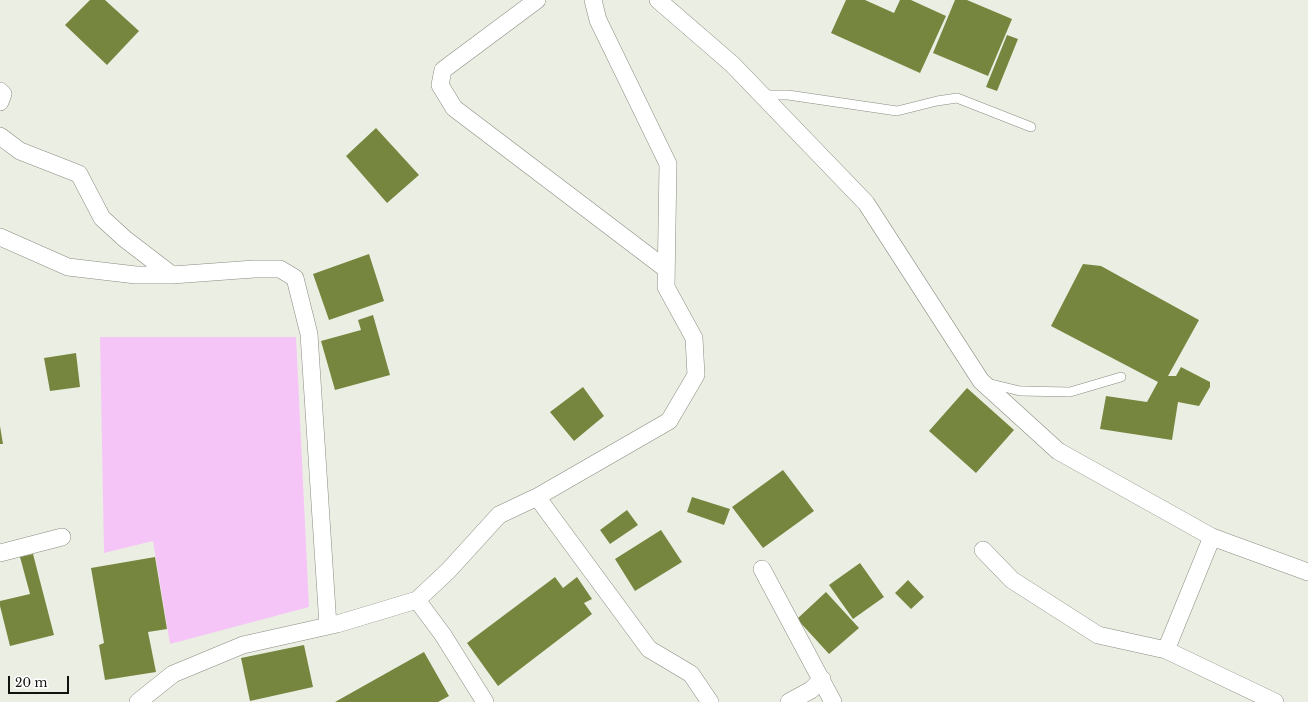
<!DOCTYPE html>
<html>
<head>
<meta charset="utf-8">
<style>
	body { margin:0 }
	#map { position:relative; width:1308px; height:702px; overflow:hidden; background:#ebefe3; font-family:"Libre Baskerville",serif }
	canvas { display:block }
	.scale { position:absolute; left:8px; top:676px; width:61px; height:18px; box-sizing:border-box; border:2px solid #12130f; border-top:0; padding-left:5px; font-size:12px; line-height:14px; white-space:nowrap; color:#12130f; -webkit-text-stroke:3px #fff; paint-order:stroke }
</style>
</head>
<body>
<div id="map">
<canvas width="1308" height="702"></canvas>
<div class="scale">20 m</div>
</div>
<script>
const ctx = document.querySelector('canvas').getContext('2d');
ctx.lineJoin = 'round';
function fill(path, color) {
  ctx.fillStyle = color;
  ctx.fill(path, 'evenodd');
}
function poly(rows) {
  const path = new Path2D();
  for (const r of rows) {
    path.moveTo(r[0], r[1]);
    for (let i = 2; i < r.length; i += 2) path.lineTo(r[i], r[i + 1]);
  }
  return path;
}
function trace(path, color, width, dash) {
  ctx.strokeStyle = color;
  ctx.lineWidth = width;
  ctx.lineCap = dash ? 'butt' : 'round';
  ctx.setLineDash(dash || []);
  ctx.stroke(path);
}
const green = poly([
	[100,337,296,337,309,607,170,644,153,541,104,553]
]);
const building = poly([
	[90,0,105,0,139,31,107,65,65,25],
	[846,0,865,0,894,13,900,0,911,0,946,16,920,73,831,33],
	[955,0,967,0,1012,19,988,76,933,53],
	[1007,35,1018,39,997,91,986,87],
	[376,128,419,175,387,203,346,156],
	[369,254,384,301,329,320,313,274],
	[1083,264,1101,266,1199,320,1168,376,1176,376,1181,367,1210,382,1210,387,1199,406,1178,402,1172,440,1100,429,1106,396,1147,402,1158,382,1051,326],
	[373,315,390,375,335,390,321,341,361,330,358,320],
	[76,353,80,387,50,391,44,358],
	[583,387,604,416,574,441,550,412],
	[967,388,1014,430,976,473,929,431],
	[0,426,3,444,0,444],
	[783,470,814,511,763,548,732,507],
	[692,497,730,509,724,525,687,512],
	[627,510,638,525,610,544,600,530],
	[661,530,682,562,635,591,615,559],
	[33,554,54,635,10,646,0,606,0,601,30,594,20,557],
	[155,557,167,629,148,632,156,672,105,680,99,645,104,643,91,568],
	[860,563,884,597,853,619,829,585],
	[555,577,563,588,577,577,592,599,584,603,592,614,498,686,467,643],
	[908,580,924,597,911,609,895,593],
	[826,592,859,628,829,654,797,619],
	[304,645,313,687,250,701,241,658],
	[424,652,449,696,438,702,335,702]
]);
const service = poly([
	[763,95,788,95,897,111,937,101,957,98,1031,127],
	[987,383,1020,391,1070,392,1121,377]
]);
const minor = poly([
	[537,0,443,70,440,85,454,108,666,269],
	[658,0,732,64,866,203,981,381,1058,451,1212,537,1308,572],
	[0,91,3,94,0,102],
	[0,136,20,151,79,174,102,218,125,239,172,275],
	[0,237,68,267,136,275,172,275,254,269,280,269,295,278,309,334,328,626],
	[537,497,649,649,691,674,710,702],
	[983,550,1012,580,1098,635,1166,650,1275,702],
	[0,553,62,537],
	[762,569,833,702],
	[417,600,443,635,485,702],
	[1166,650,1212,537],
	[138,702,173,674,243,645,337,624,417,600,448,571,499,515,537,497,669,421,696,375,694,338,666,287,668,164,598,20,593,0],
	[789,702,811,690,822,679]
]);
fill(green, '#f5c5f7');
fill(building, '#76863f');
trace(service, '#888b80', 10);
trace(minor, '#888b80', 18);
trace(service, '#fff', 9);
trace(minor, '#fff', 17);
</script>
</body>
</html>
